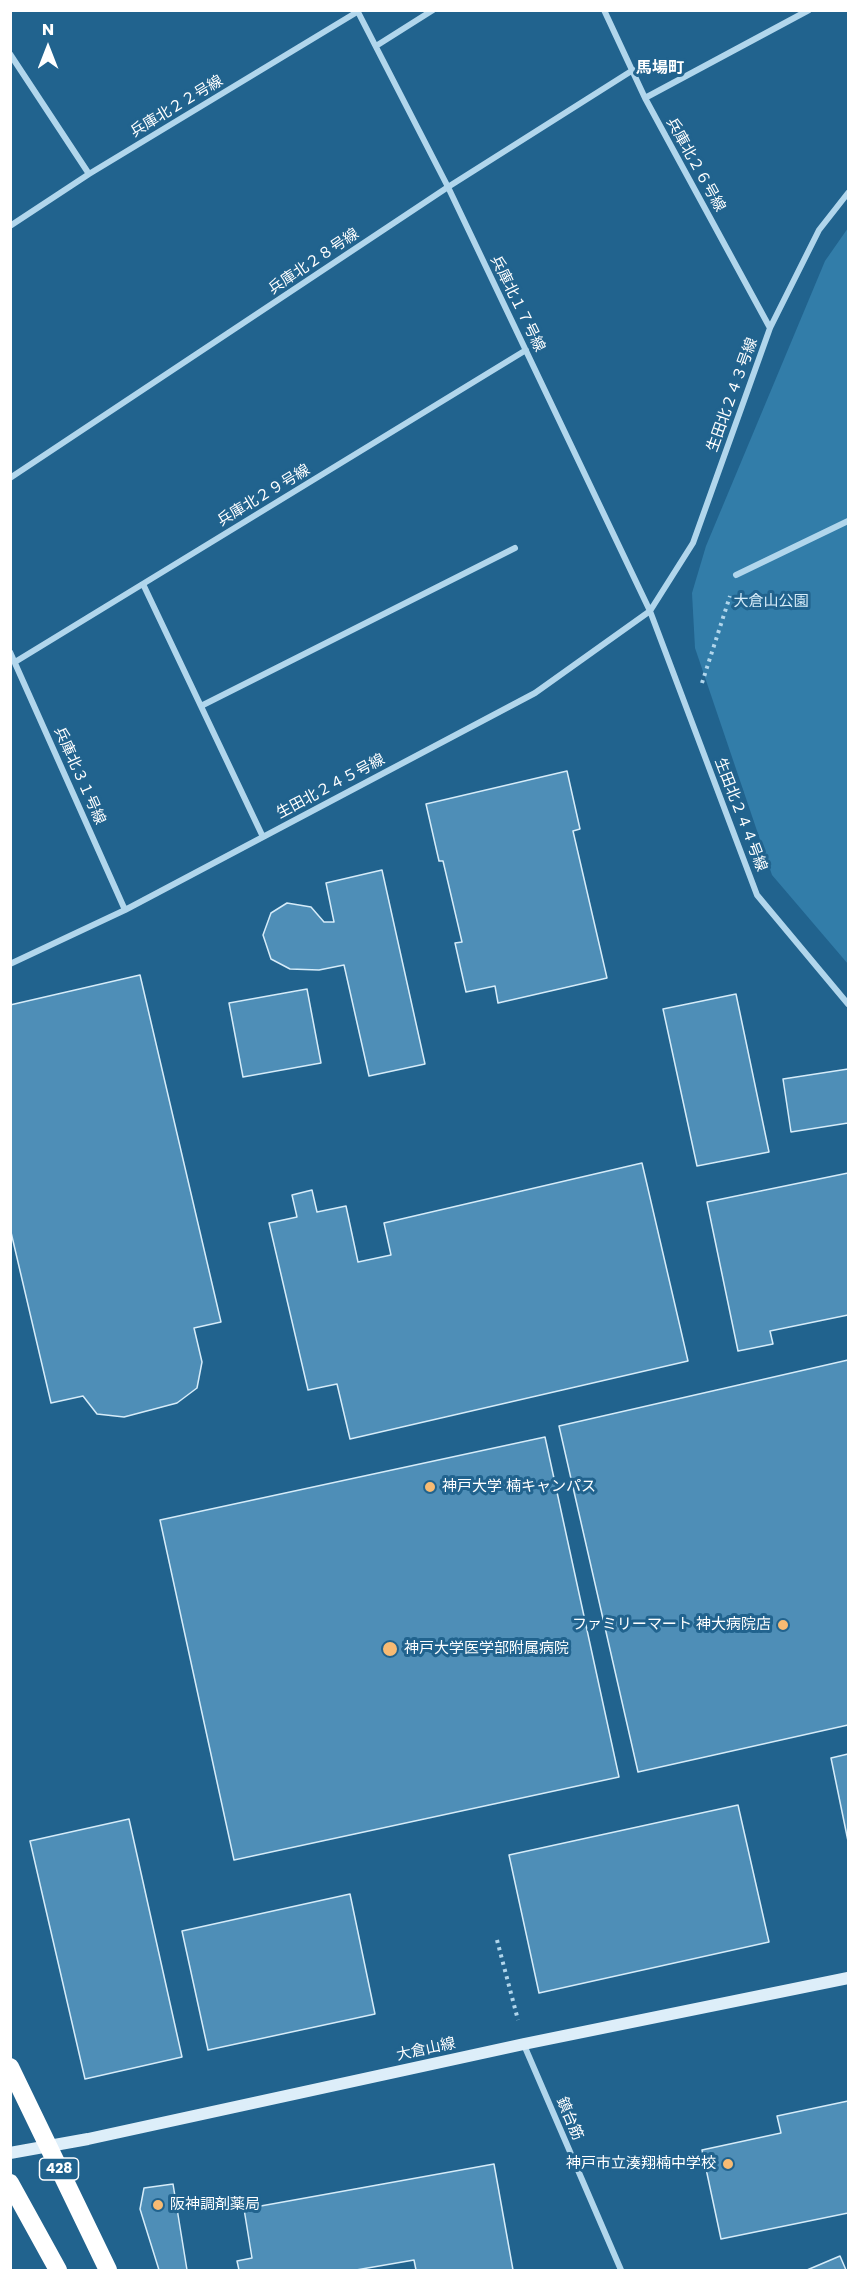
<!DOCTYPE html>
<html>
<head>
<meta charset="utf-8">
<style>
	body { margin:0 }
	#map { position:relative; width:859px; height:2281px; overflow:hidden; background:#21638e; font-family:Poppins,sans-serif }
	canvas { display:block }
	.frame { position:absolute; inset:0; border:12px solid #fff; pointer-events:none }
	.north { position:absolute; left:18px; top:18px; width:60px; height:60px; -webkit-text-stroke:4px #21638e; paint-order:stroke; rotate:0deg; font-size:16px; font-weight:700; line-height:24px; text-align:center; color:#fff }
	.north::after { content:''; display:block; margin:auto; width:21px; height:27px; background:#fff; clip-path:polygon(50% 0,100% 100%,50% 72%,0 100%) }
</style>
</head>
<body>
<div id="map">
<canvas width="859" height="2281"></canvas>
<div class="frame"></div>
<div class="north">N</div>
</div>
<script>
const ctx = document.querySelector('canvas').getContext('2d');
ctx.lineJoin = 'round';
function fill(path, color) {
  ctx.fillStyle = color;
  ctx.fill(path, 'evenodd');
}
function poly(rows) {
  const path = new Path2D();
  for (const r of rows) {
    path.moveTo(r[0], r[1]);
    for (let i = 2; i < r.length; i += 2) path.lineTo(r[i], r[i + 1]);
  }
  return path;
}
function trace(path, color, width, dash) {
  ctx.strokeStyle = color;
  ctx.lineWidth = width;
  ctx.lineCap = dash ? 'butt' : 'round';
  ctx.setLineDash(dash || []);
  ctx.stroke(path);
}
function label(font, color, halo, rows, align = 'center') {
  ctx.font = font + ' Poppins,"Noto Sans JP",sans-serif';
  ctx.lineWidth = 6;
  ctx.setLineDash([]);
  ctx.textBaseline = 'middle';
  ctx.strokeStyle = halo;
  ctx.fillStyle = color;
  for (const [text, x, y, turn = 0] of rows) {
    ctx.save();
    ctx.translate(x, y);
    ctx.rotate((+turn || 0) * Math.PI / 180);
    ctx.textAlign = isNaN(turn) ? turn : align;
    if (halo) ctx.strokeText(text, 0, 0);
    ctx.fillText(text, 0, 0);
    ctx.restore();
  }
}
const green = poly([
	[848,228,848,964,772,875,695,648,692,593,706,546,825,261]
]);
const building = poly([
	[567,771,580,829,573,831,607,978,498,1003,495,986,466,992,455,943,462,942,443,861,439,861,426,804,567,771],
	[382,870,425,1064,369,1076,344,965,319,970,290,969,271,959,263,935,271,913,287,903,311,907,324,922,334,922,326,883,382,870],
	[140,975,221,1322,194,1328,202,1362,197,1388,177,1403,124,1417,97,1414,83,1396,51,1403,10,1228,10,1005,140,975],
	[307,989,321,1063,243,1077,229,1003,307,989],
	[736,994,769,1152,697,1166,663,1009,736,994],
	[848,1069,848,1123,791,1132,783,1079,848,1069],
	[642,1163,688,1361,350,1439,337,1384,308,1390,269,1223,297,1217,292,1195,312,1190,317,1212,346,1206,358,1262,391,1255,384,1223,642,1163],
	[848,1173,848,1315,770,1331,773,1344,738,1351,707,1202,848,1173],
	[848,1360,848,1725,638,1772,559,1426,848,1360],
	[545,1437,619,1777,234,1860,160,1520,545,1437],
	[848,1754,848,1841,831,1758,848,1754],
	[738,1805,769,1942,539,1993,509,1855,738,1805],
	[129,1819,182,2057,85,2079,30,1841,129,1819],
	[350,1894,375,2014,208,2050,182,1931,350,1894],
	[848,2101,848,2213,721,2239,702,2150,781,2133,777,2116,848,2101],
	[494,2164,513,2270,416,2270,414,2260,356,2270,239,2270,237,2261,252,2258,244,2209,494,2164],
	[173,2184,187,2270,159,2270,140,2209,144,2188,173,2184],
	[840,2256,846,2270,807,2270,840,2256]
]);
const path = poly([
	[702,683,730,596],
	[497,1940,518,2020]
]);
const street = poly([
	[357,10,448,187,650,611,757,895,848,1004],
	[604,10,645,98,770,328],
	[376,46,433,10],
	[10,54,89,174],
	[645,98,809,10],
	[10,226,89,174,357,12],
	[10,478,448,187,633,70],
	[736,575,848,521],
	[143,584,263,837],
	[10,652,125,910],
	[15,662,526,350],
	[201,706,515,548],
	[10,964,125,910,535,693,650,611,693,543,770,328,819,230,848,193],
	[524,2045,621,2270]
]);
const secondary = poly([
	[10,2153,88,2139,524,2044,848,1978]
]);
const highway = poly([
	[10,2067,108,2270],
	[10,2183,58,2270]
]);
const markers = [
	[430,1487,6,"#f8bb73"],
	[783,1625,6,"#f8bb73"],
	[390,1649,8,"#f8bb73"],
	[728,2164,6,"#f8bb73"],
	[158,2205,6,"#f8bb73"]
];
const shields = [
	[59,2169,39]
];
const shieldNames = [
	["428",59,2169]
];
const streetNames = [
	["兵庫北２２号線",177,107,-31],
	["兵庫北２６号線",695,165,61],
	["兵庫北２８号線",314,262,-34],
	["兵庫北１７号線",517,304,64],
	["生田北２４３号線",733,395,-70],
	["兵庫北２９号線",264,496,-31],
	["兵庫北３１号線",79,776,66],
	["生田北２４５号線",331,787,-28],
	["生田北２４４号線",740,815,69],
	["大倉山線",426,2050,-12],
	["鎮台筋",569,2119,67]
];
const parkNames = [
	["大倉山公園",771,602]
];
const poiNames = [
	["神戸大学 楠キャンパス",442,1487],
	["ファミリーマート 神大病院店",771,1625,"right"],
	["神戸大学医学部附属病院",404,1649],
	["神戸市立湊翔楠中学校",716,2164,"right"],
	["阪神調剤薬局",170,2205]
];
const neighbourhoodNames = [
	["馬場町",660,69]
];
fill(green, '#327da9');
fill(building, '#4e8eb7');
trace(building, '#d6ecf9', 1.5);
trace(path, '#b1d6ec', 4, [3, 4.5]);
trace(street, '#b1d6ec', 6);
trace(secondary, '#ddeef9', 12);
trace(highway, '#fff', 18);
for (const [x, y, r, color] of markers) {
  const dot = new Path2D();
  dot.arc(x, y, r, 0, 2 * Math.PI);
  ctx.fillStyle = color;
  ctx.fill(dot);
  trace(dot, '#21638e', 2);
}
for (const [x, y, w] of shields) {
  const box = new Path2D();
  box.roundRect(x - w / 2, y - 11, w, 22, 4.5);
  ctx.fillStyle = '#21638e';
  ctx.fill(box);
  trace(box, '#fff', 1.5);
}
label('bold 14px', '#fff', null, shieldNames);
label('15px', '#fff', '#21638e', streetNames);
label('15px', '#d6ecf9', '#21638e', parkNames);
label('15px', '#fff', '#21638e', poiNames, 'left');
label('bold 16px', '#fff', '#21638e', neighbourhoodNames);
</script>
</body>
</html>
